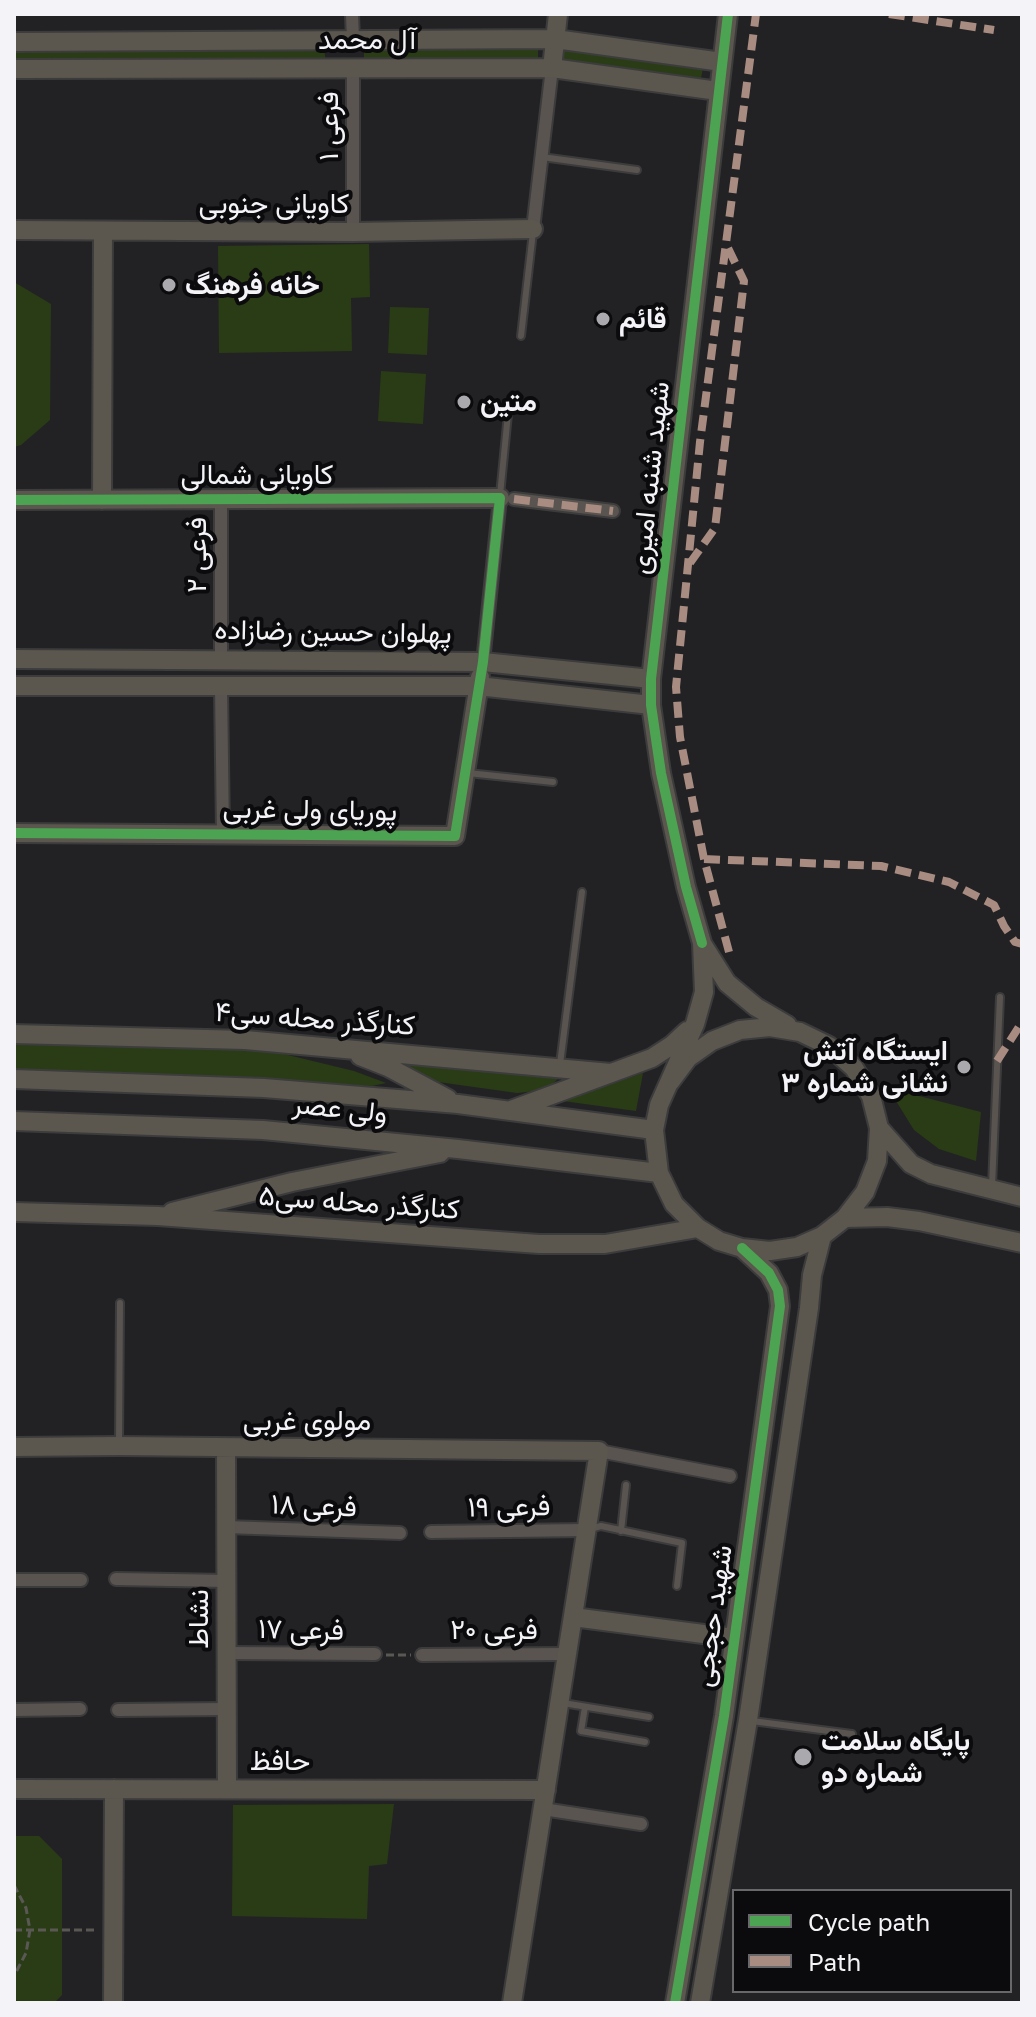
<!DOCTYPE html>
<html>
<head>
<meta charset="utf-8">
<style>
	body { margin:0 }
	#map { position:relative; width:1036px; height:2017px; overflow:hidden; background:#222225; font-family:"Golos Text",sans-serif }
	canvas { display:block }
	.frame { position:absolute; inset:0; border:16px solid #f4f4f8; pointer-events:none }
	.legend { position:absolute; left:732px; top:1889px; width:280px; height:104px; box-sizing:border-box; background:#0b0b0d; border:2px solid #68686b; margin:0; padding:10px 14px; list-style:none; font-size:24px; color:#f4f4f8 }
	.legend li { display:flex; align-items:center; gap:16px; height:40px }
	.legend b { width:40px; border:2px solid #68686b }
</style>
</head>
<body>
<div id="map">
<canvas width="1036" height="2017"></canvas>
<div class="frame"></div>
<ul class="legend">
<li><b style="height:10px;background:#4ca352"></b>Cycle path</li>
<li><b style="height:10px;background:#a88b81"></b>Path</li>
</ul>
</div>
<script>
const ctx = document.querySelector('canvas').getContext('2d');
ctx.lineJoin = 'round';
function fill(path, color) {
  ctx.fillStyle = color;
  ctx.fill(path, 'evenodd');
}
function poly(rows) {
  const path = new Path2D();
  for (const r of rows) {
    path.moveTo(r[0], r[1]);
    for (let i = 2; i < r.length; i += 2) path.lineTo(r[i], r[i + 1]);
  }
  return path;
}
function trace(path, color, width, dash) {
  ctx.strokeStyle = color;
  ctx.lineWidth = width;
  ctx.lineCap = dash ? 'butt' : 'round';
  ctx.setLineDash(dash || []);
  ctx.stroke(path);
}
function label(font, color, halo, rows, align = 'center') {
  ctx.font = font + ' "Golos Text",Vazirmatn,sans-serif';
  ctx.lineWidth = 8;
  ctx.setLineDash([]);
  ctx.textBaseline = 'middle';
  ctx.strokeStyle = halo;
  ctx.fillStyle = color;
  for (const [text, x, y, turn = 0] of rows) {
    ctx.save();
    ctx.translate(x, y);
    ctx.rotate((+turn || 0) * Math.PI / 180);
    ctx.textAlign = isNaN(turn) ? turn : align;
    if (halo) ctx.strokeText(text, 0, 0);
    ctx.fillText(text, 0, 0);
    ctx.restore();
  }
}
const green = poly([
	[364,45,538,47,538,62,364,58],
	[563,47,703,68,700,83,561,62],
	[14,48,324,48,326,63,14,64],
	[369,244,370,297,351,298,352,351,219,353,218,246],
	[14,282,51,304,50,420,21,445,14,447],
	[390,307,429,308,427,355,388,353],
	[381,371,426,374,423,424,378,421],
	[14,1042,263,1049,354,1071,386,1083,372,1086,242,1077,14,1069],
	[366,1055,560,1077,546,1090,517,1093,431,1081],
	[643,1073,636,1111,563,1101],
	[888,1088,981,1112,976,1161,939,1149,914,1130],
	[394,1804,387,1864,369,1866,367,1919,232,1916,233,1805],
	[14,1836,39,1836,62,1859,62,1995,54,2003,14,2003]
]);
const path = poly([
	[14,361,14,371],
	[386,1655,411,1655],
	[14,1885,26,1908,30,1930,26,1953,14,1976],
	[14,1930,98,1930]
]);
const lane = poly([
	[542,157,637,170],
	[521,336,533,232],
	[500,495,508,414],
	[468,773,553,782],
	[560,1064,582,892],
	[992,1186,1000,997],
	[119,1443,120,1303],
	[590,1529,601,1526,682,1543,677,1586],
	[621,1531,626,1485],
	[563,1703,649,1717],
	[585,1707,581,1731,645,1742],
	[752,1721,852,1734]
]);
const street = poly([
	[352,14,353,40],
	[353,68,353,232],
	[533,229,552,68],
	[514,499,613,511],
	[221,659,221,499],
	[483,662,500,498],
	[221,687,223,833],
	[599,1451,730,1476],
	[226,1527,400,1533],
	[431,1532,587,1530],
	[116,1579,227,1581],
	[14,1580,81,1580],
	[227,1653,375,1654],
	[422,1655,567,1654],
	[14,1710,80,1709],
	[118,1710,227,1709],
	[543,1809,641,1824]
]);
const secondary = poly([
	[14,42,555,39,722,62],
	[552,68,558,14],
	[14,69,552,68,718,91],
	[14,230,353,232,533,229],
	[14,500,500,498],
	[102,500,103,231],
	[14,659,483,662,651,679],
	[14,686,478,686,651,705],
	[14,833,455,836,480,677],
	[703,945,727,983,756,1007,787,1025],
	[14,1034,245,1040,611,1073],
	[360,1056,388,1067,448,1099],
	[14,1079,264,1088,458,1104,654,1130],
	[670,1082,688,1058,712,1041,740,1030,770,1027,800,1032,829,1046,854,1068,871,1096,879,1128,877,1161,865,1192,845,1218,822,1236,797,1247,770,1251,742,1248,719,1241,698,1228,674,1204,659,1173,654,1130,659,1105,695,1024,704,992,702,943,686,887,661,773,651,705,651,679,728,14],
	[511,1110,652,1058,672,1045,687,1031],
	[14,1121,263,1130,458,1149,659,1173],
	[879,1128,911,1164,931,1174,1022,1197],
	[14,1212,158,1216,539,1244,605,1244,698,1228],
	[172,1212,292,1182,440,1153],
	[845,1218,887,1217,919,1221,1022,1243],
	[14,1447,119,1446,599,1451,512,2003],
	[226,1448,227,1789],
	[573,1617,734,1638],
	[14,1789,546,1790],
	[113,2003,114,1789],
	[675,2003,724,1716,780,1306,778,1290,769,1273,742,1248],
	[700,2003,748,1720,809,1308,812,1275,822,1236]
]);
const quiet = poly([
	[889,14,994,30],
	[514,499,613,511],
	[690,563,715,528,744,281,726,244],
	[704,859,881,866,949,882,994,905,1004,926,1015,942,1022,944],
	[729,952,704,859,680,737,676,687,700,442,756,14],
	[997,1061,1022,1022]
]);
const cycleway = poly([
	[14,500,500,498,483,662,455,836,14,833],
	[702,943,686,887,661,773,651,705,651,679,728,14],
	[675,2003,724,1716,780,1306,778,1290,769,1273,742,1248]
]);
const markers = [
	[169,285,8,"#aaaaae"],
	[603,319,8,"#aaaaae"],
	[464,402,8,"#aaaaae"],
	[964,1067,8,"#aaaaae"],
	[803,1757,10,"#aaaaae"]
];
const streetNames = [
	["آل محمد",367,40],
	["فرعی ۱",329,126,-90],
	["کاویانی جنوبی",274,204],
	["کاویانی شمالی",257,475],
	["شهید شنبه امیری",650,478,-84],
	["فرعی ۲",197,555,-90],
	["پهلوان حسین رضازاده",333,632,1],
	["پوریای ولی غربی",310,810,1],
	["کنارگذر محله سی۴",315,1019,4],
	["ولی عصر",340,1109,6],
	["کنارگذر محله سی۵",359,1203,4],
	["مولوی غربی",307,1421],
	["فرعی ۱۸",314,1506,2],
	["فرعی ۱۹",509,1507,-1],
	["شهید حججی",713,1616,-82],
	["نشاط",199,1619,-90],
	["فرعی ۱۷",301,1630,1],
	["فرعی ۲۰",494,1630],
	["حافظ",280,1761]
];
const poiNames = [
	["خانه فرهنگ",185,285],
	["قائم",619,319],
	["متین",480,402],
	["ایستگاه آتش",948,1051,"right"],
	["نشانی شماره ۳",948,1083,"right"],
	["پایگاه سلامت",821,1741],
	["شماره دو",821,1773]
];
fill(green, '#2a3c15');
trace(lane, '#3c3c3d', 10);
trace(street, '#3c3c3d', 16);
trace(secondary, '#3c3c3d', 22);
trace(path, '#5a5854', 3, [8, 4]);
trace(lane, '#59544f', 6);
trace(street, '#59544f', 12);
trace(secondary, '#5b564e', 18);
trace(quiet, '#a88b81', 8, [16, 8]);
trace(cycleway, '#4ca352', 10);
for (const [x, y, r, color] of markers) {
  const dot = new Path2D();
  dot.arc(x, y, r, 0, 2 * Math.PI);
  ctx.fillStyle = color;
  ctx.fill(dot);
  trace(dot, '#0b0b0d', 3);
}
label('28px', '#f4f4f8', '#0b0b0d', streetNames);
label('bold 28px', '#f4f4f8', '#0b0b0d', poiNames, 'left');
</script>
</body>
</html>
